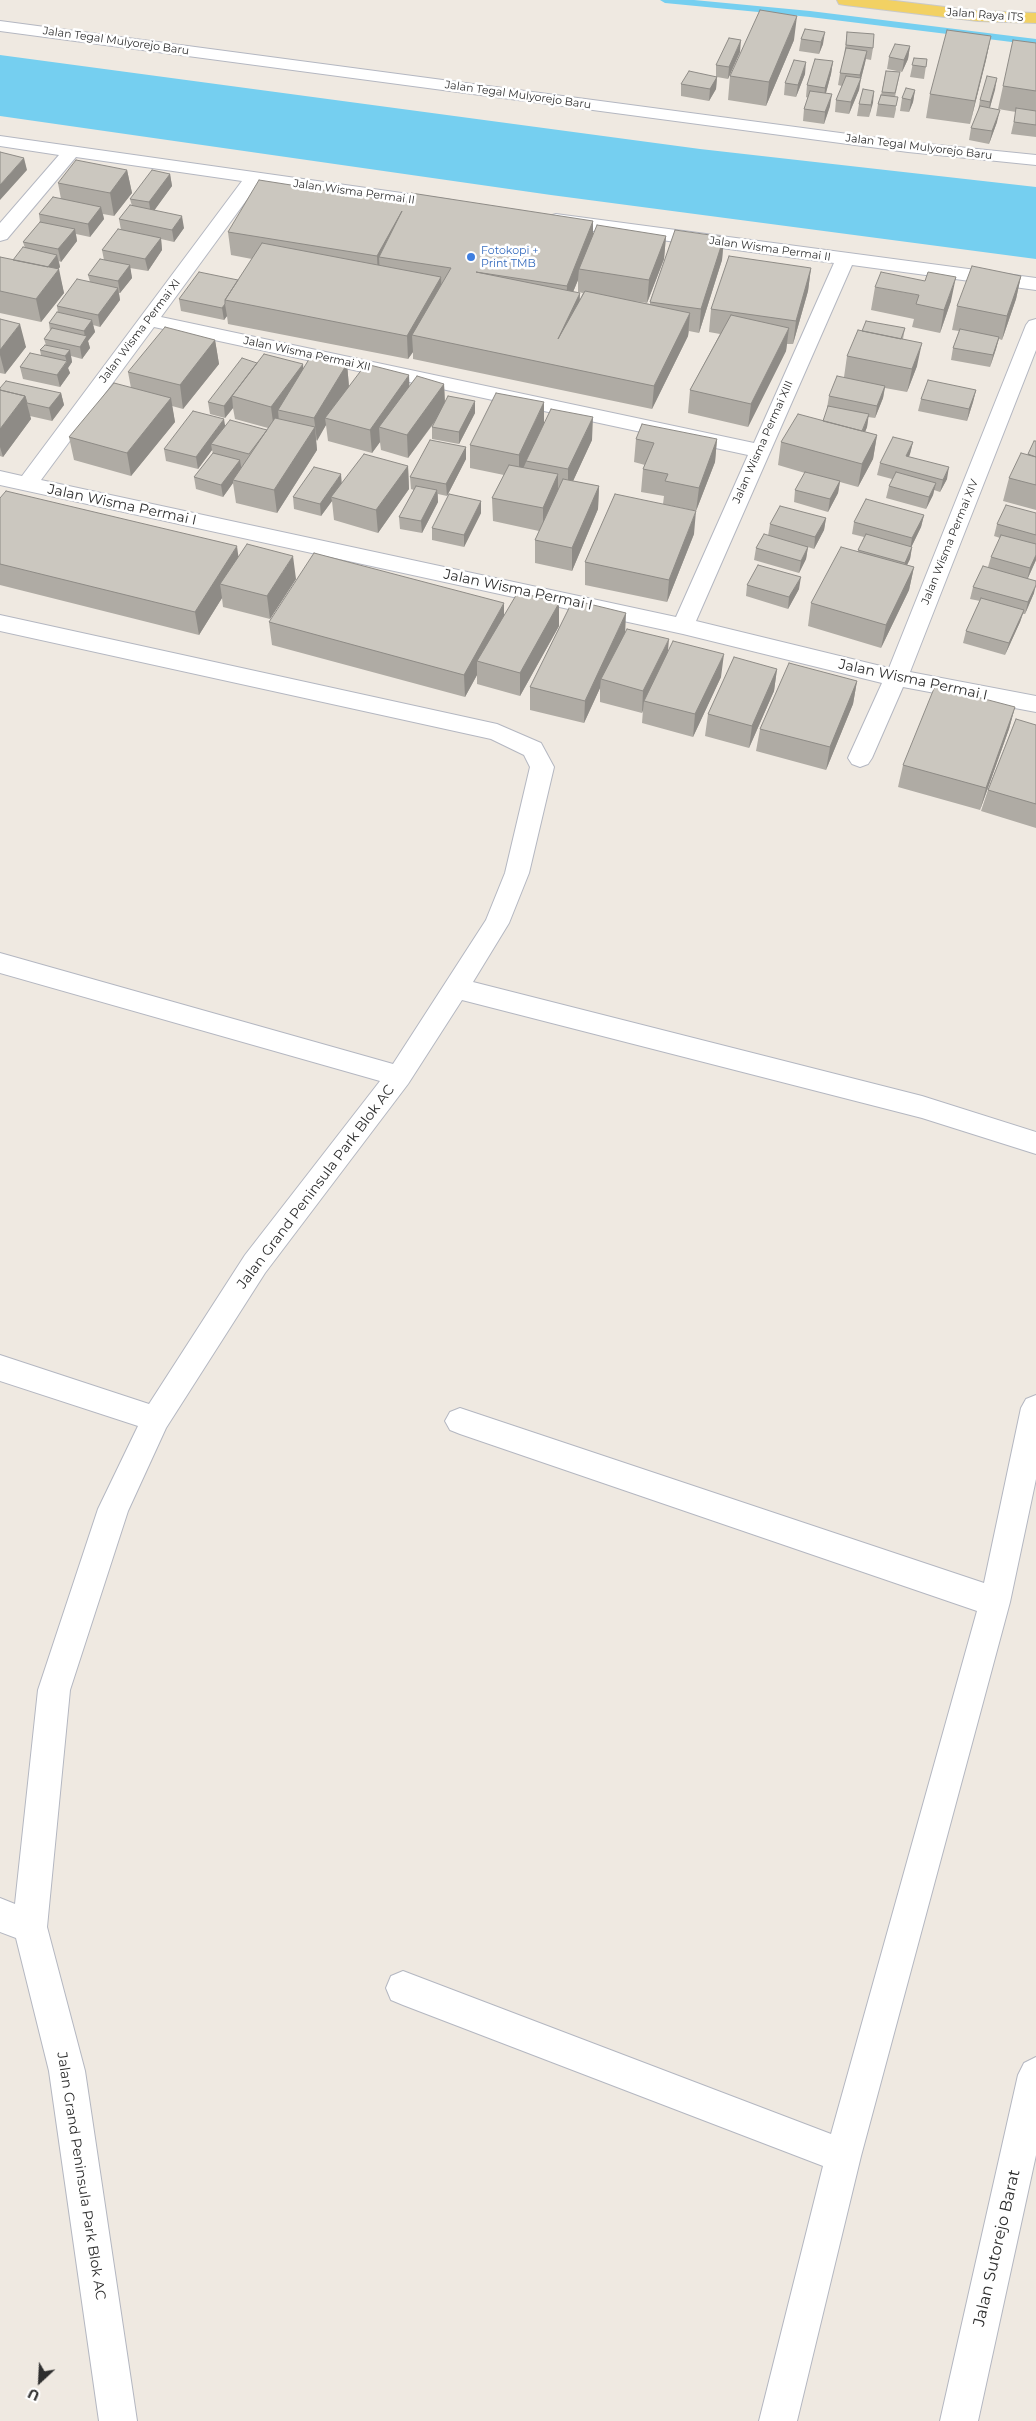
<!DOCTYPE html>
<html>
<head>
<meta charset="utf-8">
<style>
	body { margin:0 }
	#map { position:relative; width:1036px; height:2421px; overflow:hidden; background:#efe9e1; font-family:Montserrat,sans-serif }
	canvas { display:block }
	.north { position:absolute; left:15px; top:2356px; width:50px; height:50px; -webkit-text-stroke:4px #fff; paint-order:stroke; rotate:205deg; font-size:14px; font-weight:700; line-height:20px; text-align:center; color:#2e2e2e }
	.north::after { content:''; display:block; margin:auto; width:18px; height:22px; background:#2e2e2e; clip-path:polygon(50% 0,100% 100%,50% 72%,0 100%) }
</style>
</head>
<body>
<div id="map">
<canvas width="1036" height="2421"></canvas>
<div class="north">U</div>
</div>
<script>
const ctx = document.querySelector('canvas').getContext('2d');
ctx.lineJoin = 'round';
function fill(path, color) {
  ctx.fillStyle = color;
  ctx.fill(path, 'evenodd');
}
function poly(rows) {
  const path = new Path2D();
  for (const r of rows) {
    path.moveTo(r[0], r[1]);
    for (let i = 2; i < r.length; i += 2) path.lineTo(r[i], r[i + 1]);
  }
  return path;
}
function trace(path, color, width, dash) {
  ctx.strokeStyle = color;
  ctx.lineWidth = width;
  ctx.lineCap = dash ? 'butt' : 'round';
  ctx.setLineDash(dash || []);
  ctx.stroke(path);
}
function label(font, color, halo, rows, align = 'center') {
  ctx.font = font + ' Montserrat,sans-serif';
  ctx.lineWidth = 5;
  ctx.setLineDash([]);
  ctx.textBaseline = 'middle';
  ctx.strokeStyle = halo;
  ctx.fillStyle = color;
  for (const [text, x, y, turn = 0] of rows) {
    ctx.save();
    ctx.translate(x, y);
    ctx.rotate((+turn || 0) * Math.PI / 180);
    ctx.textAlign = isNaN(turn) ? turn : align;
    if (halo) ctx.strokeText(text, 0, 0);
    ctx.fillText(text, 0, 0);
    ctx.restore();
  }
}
const water = poly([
	[0,55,700,149,1036,187,1036,259,551,195,0,116]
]);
const stream = poly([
	[660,0,694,0,810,11,1036,39,1036,45,810,17,665,3,660,0]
]);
const street = poly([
	[0,21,908,142,1036,155,1036,165,908,152,0,31,0,21],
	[0,136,451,200,453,204,451,208,444,210,259,183,161,317,754,443,834,263,556,226,549,224,547,220,549,216,556,214,1036,278,1036,290,852,265,696,621,889,668,1026,325,1029,321,1036,319,1036,350,910,672,1036,696,1036,712,903,687,872,758,868,764,860,767,852,764,848,758,882,683,683,634,0,485,0,471,22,476,242,181,76,157,7,239,0,241,0,223,59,155,0,146,0,136],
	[154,327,748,455,676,617,41,480,154,327],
	[0,615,497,724,541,743,554,767,529,873,509,923,473,982,922,1096,1036,1132,1036,1154,922,1118,462,1000,408,1084,265,1273,166,1428,128,1511,70,1690,47,1927,85,2071,137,2421,99,2421,49,2071,16,1938,0,1932,0,1898,15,1904,38,1690,98,1509,138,1426,0,1381,0,1355,149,1404,245,1255,380,1081,0,973,0,953,393,1064,486,920,505,873,530,767,524,755,491,739,0,631,0,615],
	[1036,1395,1036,1479,1010,1602,861,2156,797,2421,759,2421,823,2166,403,2005,391,2000,386,1988,391,1976,403,1971,831,2134,977,1611,460,1434,450,1430,445,1421,450,1412,460,1408,984,1583,1021,1408,1026,1399,1036,1395],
	[1036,2057,1036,2155,978,2421,940,2421,1018,2075,1024,2063,1036,2057]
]);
const primary = poly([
	[837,0,887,0,978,11,1036,13,1036,23,978,21,845,5,839,4,837,0]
]);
const wall = poly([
	[805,29,823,44,819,54,799,51,801,39],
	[847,32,873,48,871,60,866,59,861,78,859,90,849,114,835,112,836,100,842,86,838,85,840,73,844,57],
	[991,36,986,60,970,124,926,118,930,94],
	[794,40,766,106,728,100,730,76],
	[1036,43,1036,137,1011,134,1016,112,998,109,1003,86],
	[910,46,908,59,902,72,887,69,889,57],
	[740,52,728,79,717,77,716,89,709,101,681,96,681,84,716,77,716,65],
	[914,58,927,59,924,79,910,77],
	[833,61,831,74,826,93,830,106,824,124,803,121,804,109,808,98,806,97,807,85],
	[886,71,900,72,895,97,896,109,894,118,876,116,878,104,881,95],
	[805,74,796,97,784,95,785,83],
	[997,78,990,108,997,122,989,144,969,140,971,128,978,111,980,100],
	[915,90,913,102,909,112,900,111,902,98],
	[874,91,869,117,857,116,859,104],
	[127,170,132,193,114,216,103,214,104,219,90,237,76,234,77,241,61,262,59,261,60,267,58,269,64,293,41,322,0,313,0,257,13,260,25,248,23,242,40,222,39,214,61,199,58,183],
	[170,174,172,186,154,210,184,228,174,242,161,239,162,250,148,271,130,268,132,278,120,293,119,293,120,300,100,327,93,325,95,332,88,341,90,348,82,359,71,356,72,362,68,368,70,373,60,387,23,379,20,367,41,355,40,350,46,345,44,339,50,331,49,323,58,313,57,306,90,282,88,275,104,260,102,250,121,230,119,219,132,206,130,199],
	[406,203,593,221,593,234,666,236,664,259,647,303,633,301,650,304,650,302,724,237,722,260,699,333,689,331,688,336,652,409,413,359,413,352,408,359,228,324,227,316,224,320,181,311,179,299,238,280,252,259,231,255,228,232],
	[578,280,578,292,583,293,580,299,573,292],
	[811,268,808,291,793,344,787,344,786,351,748,427,688,413,690,390,720,334,709,332,711,309],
	[1021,276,1016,299,1002,340,999,339,996,349,990,367,951,360,953,348,959,331,952,330,957,306],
	[875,287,951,301,940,333,912,327,914,319,871,310],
	[0,319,26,347,5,374,0,373],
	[905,328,903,339,917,366,907,392,885,388,883,398,875,418,868,417,867,427,865,432,877,435,873,459,858,487,840,482,838,493,828,512,794,502,795,490,805,473,778,465,781,442,823,421,828,408,827,408,829,396,844,377,847,356,862,331],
	[215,340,219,364,183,409,172,406,175,422,131,476,74,460,69,437,131,388,128,372],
	[257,363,303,370,347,364,349,386,410,386,444,384,445,402,475,413,459,444,432,439,432,427,434,423,408,458,381,450,380,442,372,453,328,441,326,425,316,441,317,450,277,513,236,503,233,483,223,497,196,489,194,477,213,453,212,450,198,469,166,461,164,449,225,426,267,430,268,428,235,419,233,408,225,418,210,414,208,402],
	[0,388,61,393,64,405,52,421,30,416,31,419,3,457,0,456],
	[976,390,973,402,967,421,918,411,921,399],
	[544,424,592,440,573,481,599,486,598,509,572,571,535,563,535,540,539,531,493,521,492,498,504,475,470,468,470,445],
	[636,439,717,439,715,462,696,511,663,504,664,496,641,492,643,469,645,465,634,462],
	[1036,441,1036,510,1003,501,1009,478,1028,454],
	[913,442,909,457,947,479,940,492,934,490,933,495,926,509,886,498,889,486,892,479,877,475,880,463],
	[466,447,466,459,447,496,438,494,438,502,422,533,400,529,399,517,414,490,411,489,410,477],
	[408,466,409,489,378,533,334,520,332,501,321,516,294,509,293,497],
	[0,498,238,557,296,579,270,619,223,607,222,598,199,635,0,585],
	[481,501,481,513,464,547,432,540,432,528],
	[1036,513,1036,560,1028,578,1034,593,1025,614,1023,614,1020,622,1005,655,963,643,966,631,980,601,970,599,973,587,988,567,991,557,1000,538,994,536,997,524],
	[924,515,921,527,911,547,912,547,910,559,907,565,914,567,909,590,881,648,808,626,811,603,858,551,864,537,852,534,854,522],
	[826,518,824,530,814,549,808,547,806,559,799,573,754,560,756,548,768,536,770,524],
	[694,534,667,602,585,585,585,562],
	[747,585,799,589,788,609,746,596],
	[559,603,559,626,520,696,477,684,477,675,465,697,272,645,269,622,504,615],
	[625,632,721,677,693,737,642,723,643,710,642,713,600,702,600,688,584,723,530,710,530,687],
	[777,669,774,691,749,748,705,736,708,714],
	[857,681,853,704,826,770,756,751,760,729],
	[1015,707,1009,729,980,810,898,787,903,765],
	[1036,725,1036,828,981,811,988,790]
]);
const shadedWall = poly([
	[797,16,794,40,766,106,769,82],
	[825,32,823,44,819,54,821,42],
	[991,36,986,60,970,124,975,101],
	[741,40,740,52,728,79,729,67],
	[910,46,908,59,902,72,904,60],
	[867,51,865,63,861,79,861,78,859,90,849,114,851,102,859,83,860,75],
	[833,61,831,74,824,100,825,88],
	[806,62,805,74,796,97,798,85],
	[717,77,716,89,709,101,710,89],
	[997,78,995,90,988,114,990,102],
	[915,90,913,102,909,112,911,100],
	[874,91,873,103,869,117,871,105],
	[832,94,830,106,824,124,825,112],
	[1000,110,997,122,989,144,992,131],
	[24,158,27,170,0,200,0,185],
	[127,170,132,193,114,216,110,193],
	[170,174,172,186,151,215,149,202],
	[101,207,104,219,90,237,88,224],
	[402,211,379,257,380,277,378,279,377,256],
	[182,216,184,228,174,242,172,230],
	[593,221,593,245,579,269,578,280,566,309,567,286],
	[75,229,77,241,61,262,58,249],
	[666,236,664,259,647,303,649,280],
	[724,237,722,260,699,333,701,309],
	[161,238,162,250,148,271,145,259],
	[57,255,60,267,47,283,44,271],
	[130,265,132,278,120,293,118,281],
	[811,268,808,291,793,344,796,321],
	[59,269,64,293,41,322,36,299],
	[1021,276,1016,299,1002,340,1007,316],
	[441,277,442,300,412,335,413,352,408,359,407,336],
	[956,277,951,301,940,333,944,310],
	[118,288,120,300,100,327,98,315],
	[580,293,579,317,558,339],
	[225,304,227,316,224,320,222,308],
	[690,313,688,336,652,409,654,386],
	[92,320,95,332,88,341,90,348,82,359,80,347,85,338,84,331],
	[20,324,26,347,5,374,0,355,0,350],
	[789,328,786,351,748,427,751,404],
	[999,337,996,349,990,367,993,355],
	[215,340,219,364,183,409,180,385],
	[922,343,917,366,907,392,912,369],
	[70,350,72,362,68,368,70,373,60,387,57,375,67,362,65,356],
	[257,363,232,396,233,408,225,418,224,406],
	[303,364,305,388,278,410,279,422,274,430,271,407],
	[347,364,349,387,325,418,326,425,317,441,314,418],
	[409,375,410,398,379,427,380,442,372,453,370,430],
	[444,384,445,407,408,458,407,435],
	[885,386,883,398,875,418,877,406],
	[976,390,973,402,967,421,969,409],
	[61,393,64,405,52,421,49,408],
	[25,396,31,419,3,457,0,447,0,429],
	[171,398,175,422,131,476,127,453],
	[475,401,475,413,459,444,459,432],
	[544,402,544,426,526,461,526,462,519,478,519,455],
	[869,414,867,427,859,447,861,435],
	[593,417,592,440,568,492,568,469],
	[224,419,226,431,211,444,212,450,198,469,196,457],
	[315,427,317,450,277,513,274,490],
	[877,435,873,459,858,487,862,464],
	[717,439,715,462,696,511,699,488],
	[913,442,910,454,903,468,906,456],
	[466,447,466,459,447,496,446,484],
	[240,460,242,472,233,480,233,483,223,497,221,485],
	[408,466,409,489,378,533,376,510],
	[949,467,947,479,940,492,943,480],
	[341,474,342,486,331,497,332,501,321,516,320,504],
	[558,474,558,498,543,531,543,508],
	[840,481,838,493,828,512,830,499],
	[936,483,933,495,926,509,929,497],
	[599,486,598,509,572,571,572,548],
	[437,490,438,502,422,533,421,521],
	[481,501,481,513,464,547,464,535],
	[696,511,694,534,667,602,669,580],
	[924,515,921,527,910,550,912,538],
	[826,518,824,530,814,549,815,537],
	[237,546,240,569,220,584,222,598,199,635,195,612],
	[808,547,806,559,799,573,801,561],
	[912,547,910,559,902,575,905,563],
	[1036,555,1036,560,1027,580,1030,568],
	[293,556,296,579,270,619,267,596],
	[914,567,909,590,881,648,886,625],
	[801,577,799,589,788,609,789,597],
	[1036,585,1034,593,1025,614,1028,602],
	[504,603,504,626,477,661,477,675,465,697,464,675],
	[559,603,559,626,520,696,520,673],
	[1024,610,1020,622,1005,655,1009,643],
	[626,613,625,636,601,679,600,688,584,723,585,701],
	[669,639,667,662,644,701,643,710,642,713,643,691],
	[724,654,721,677,693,737,695,714],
	[777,669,774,691,749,748,752,726],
	[857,681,853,704,826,770,830,747],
	[1015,707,1009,729,980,810,986,788]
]);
const building = poly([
	[760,10,797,16,769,82,730,76,760,10],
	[805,29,825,32,821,42,801,39,805,29],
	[947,30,991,36,975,101,930,94,947,30],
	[847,32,874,34,873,48,846,45,847,32],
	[729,38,741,40,729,67,716,65,729,38],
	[1013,40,1036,43,1036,91,1003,86,1013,40],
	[895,44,910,46,904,60,889,57,895,44],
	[846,48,867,51,860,75,840,73,846,48],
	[914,58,927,59,926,67,912,65,914,58],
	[815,59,833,61,825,88,807,85,815,59],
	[794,60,806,62,798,85,785,83,794,60],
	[689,71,717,77,710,89,681,84,689,71],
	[886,71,900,72,895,93,882,92,886,71],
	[846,76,861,78,851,102,836,100,846,76],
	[987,76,997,78,990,102,980,100,987,76],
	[906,88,915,90,911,100,902,98,906,88],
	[863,89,874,91,871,105,859,104,863,89],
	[810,91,832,94,825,112,804,109,810,91],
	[881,95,898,97,896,106,878,104,881,95],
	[980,106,1000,110,992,131,971,128,980,106],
	[1016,108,1036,111,1036,125,1014,122,1016,108],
	[0,152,24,158,0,185,0,152],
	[76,160,127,170,110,193,58,183,76,160],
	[152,170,170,174,149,202,130,199,152,170],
	[259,180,406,203,411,193,593,221,567,286,476,272,580,293,558,339,585,291,690,313,654,386,412,335,451,268,379,257,402,211,377,256,228,232,259,180],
	[53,197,101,207,88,224,39,214,53,197],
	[130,205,182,216,172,230,119,219,130,205],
	[40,222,75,229,58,249,23,242,40,222],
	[597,225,666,236,649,280,579,269,597,225],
	[118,229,161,238,145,259,102,250,118,229],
	[675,230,724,237,701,309,650,302,675,230],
	[262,243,441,277,407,336,225,300,262,243],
	[23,247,57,255,48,267,13,260,23,247],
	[729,256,811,268,796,321,711,309,729,256],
	[0,257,59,269,36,299,0,291,0,257],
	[100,259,130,265,118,281,88,275,100,259],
	[972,266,1021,276,1007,316,957,306,972,266],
	[199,272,238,280,225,300,225,304,222,308,179,299,199,272],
	[881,272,925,281,928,272,956,277,944,310,916,304,919,295,875,287,881,272],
	[77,279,118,288,98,315,57,306,77,279],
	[57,312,92,320,84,331,49,323,57,312],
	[731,315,789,328,751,404,690,390,731,315],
	[0,319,20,324,0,350,0,319],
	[866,321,905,328,901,339,862,331,866,321],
	[165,327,215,340,180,385,128,372,165,327],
	[52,328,87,336,80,347,44,339,52,328],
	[960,329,999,337,993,355,953,348,960,329],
	[858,330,922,343,912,369,847,356,858,330],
	[45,345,70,350,65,356,40,350,45,345],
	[30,353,67,361,57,375,20,367,30,353],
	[264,354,303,364,271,407,232,396,264,354],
	[311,356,347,364,314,418,278,410,311,356],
	[242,358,257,363,224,406,208,402,242,358],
	[366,364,409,375,370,430,325,418,366,364],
	[417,376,444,384,407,435,379,427,417,376],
	[837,376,885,386,877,406,829,396,837,376],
	[928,380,976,390,969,409,921,399,928,380],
	[6,381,61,393,49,408,27,403,25,396,0,390,0,388,6,381],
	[114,383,171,398,127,453,69,437,114,383],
	[0,390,25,396,0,429,0,390],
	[496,393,544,402,519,455,470,445,496,393],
	[448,396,475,401,459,432,432,427,448,396],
	[828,406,869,414,862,431,823,421,828,406],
	[551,409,593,417,568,469,526,461,551,409],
	[193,411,224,419,196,457,164,449,193,411],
	[798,414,877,435,862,464,781,442,798,414],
	[275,418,315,427,274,490,233,480,275,418],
	[230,420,267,430,249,454,211,444,230,420],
	[642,424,717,439,699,488,665,481,668,474,643,469,654,443,636,439,642,424],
	[893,437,913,442,906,456,949,467,943,480,880,463,893,437],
	[430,440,466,447,446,484,410,477,430,440],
	[1034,441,1036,441,1036,457,1028,454,1034,441],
	[213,453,240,460,221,485,194,477,213,453],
	[1021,453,1036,457,1036,485,1009,478,1021,453],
	[364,454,408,466,376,510,331,497,364,454],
	[509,465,558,474,543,508,492,498,509,465],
	[314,467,341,474,320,504,293,497,314,467],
	[805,472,840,481,830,499,795,490,805,472],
	[896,472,936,483,929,497,889,486,896,472],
	[563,479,599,486,572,548,535,540,563,479],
	[416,486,437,490,421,521,399,517,416,486],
	[6,491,237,546,195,612,0,564,0,498,6,491],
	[449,494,481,501,464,535,432,528,449,494],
	[615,494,696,511,669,580,585,562,615,494],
	[866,499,924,515,912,538,854,522,866,499],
	[1006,505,1036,513,1036,535,997,524,1006,505],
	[780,506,826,518,815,537,770,524,780,506],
	[764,534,808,547,801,561,756,548,764,534],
	[866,534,912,547,905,563,858,550,866,534],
	[1001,535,1036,544,1036,555,1030,568,991,557,1001,535],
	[247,544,293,556,267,596,220,584,247,544],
	[841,547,914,567,886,625,811,603,841,547],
	[314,553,504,603,464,675,269,622,314,553],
	[758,565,801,577,789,597,747,585,758,565],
	[983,566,1036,581,1036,585,1028,602,973,587,983,566],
	[518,592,559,603,520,673,477,661,518,592],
	[981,598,1024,610,1009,643,966,631,981,598],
	[573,600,626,613,585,701,530,687,573,600],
	[627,629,669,639,643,691,601,679,627,629],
	[673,641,724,654,695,714,644,701,673,641],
	[734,657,777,669,752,726,708,714,734,657],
	[789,663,857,681,830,747,760,729,789,663],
	[935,686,1015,707,986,788,903,765,935,686],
	[1016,719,1036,725,1036,804,988,790,1016,719]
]);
const markers = [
	[471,257,5,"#3f7fe0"]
];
const farStreetnames = [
	["Jalan Raya ITS",985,15,4],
	["Jalan Tegal Mulyorejo Baru",116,41,8],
	["Jalan Tegal Mulyorejo Baru",518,95,8],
	["Jalan Tegal Mulyorejo Baru",919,147,7],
	["Jalan Wisma Permai II",354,192,8],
	["Jalan Wisma Permai II",770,249,8],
	["Jalan Wisma Permai XI",140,331,-53],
	["Jalan Wisma Permai XII",307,354,12],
	["Jalan Wisma Permai XIII",763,442,-66],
	["Jalan Wisma Permai XIV",950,542,-68]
];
const farShopnames = [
	["Fotokopi +",481,251],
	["Print TMB",481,264]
];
const streetNames = [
	["Jalan Wisma Permai I",122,505,12],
	["Jalan Wisma Permai I",518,590,12],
	["Jalan Wisma Permai I",913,680,12],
	["Jalan Grand Peninsula Park Blok AC",316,1187,-53],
	["Jalan Grand Peninsula Park Blok AC",81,2176,81]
];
const nearStreetnames = [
	["Jalan Sutorejo Barat",997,2248,-77]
];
fill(water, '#75cff0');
fill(stream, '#75cff0');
trace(street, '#b4b7c1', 2);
trace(primary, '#c9c9c9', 2);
fill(street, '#fff');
fill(primary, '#f2d163');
fill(wall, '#afaba4');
fill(shadedWall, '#8e8b86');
fill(building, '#cbc7bf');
trace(building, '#8e8b86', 1);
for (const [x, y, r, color] of markers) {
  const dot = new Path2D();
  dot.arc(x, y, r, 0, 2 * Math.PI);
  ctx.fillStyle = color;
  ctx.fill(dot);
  trace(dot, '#fff', 2);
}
label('11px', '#2e2e2e', '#fff', farStreetnames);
label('11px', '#366cbe', '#fff', farShopnames, 'left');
label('14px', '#2e2e2e', '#fff', streetNames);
label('16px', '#2e2e2e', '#fff', nearStreetnames);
</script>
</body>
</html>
